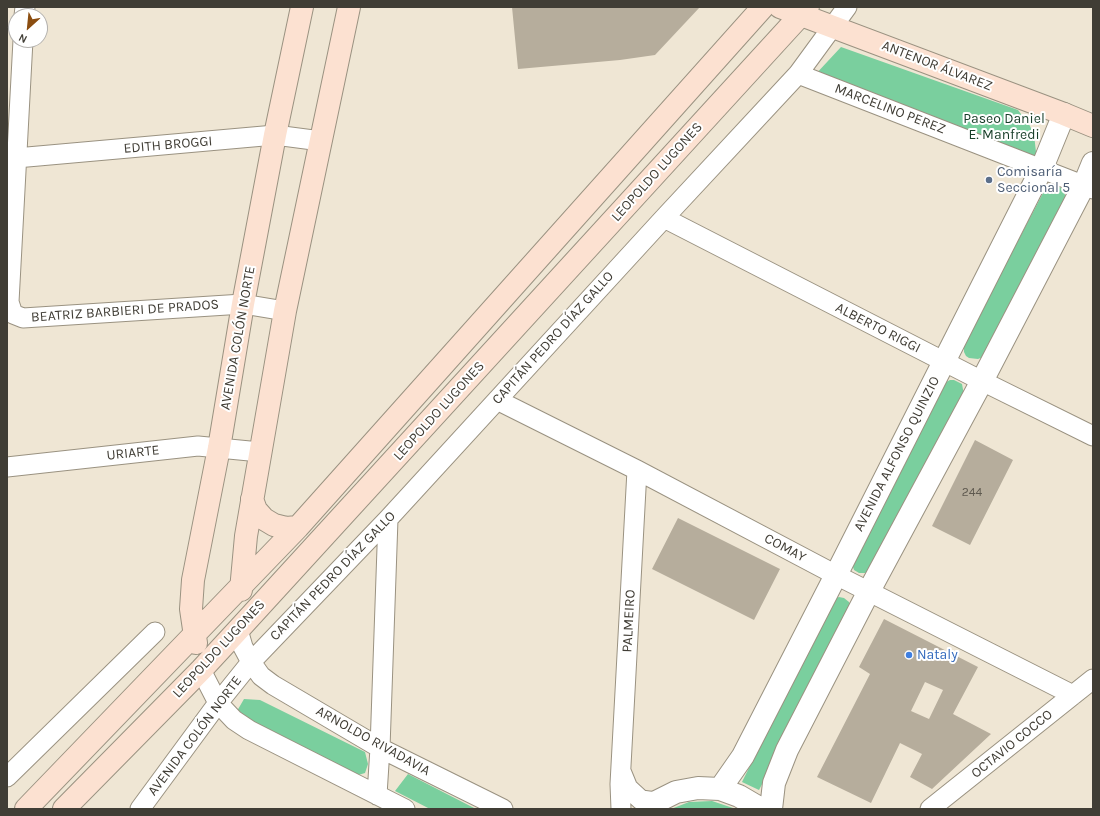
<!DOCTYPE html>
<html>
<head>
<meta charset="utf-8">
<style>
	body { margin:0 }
	#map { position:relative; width:1100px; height:816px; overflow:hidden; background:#efe6d4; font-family:Karla,sans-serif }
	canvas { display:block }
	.frame { position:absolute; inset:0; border:8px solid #403d35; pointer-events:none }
	.north { position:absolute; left:8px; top:8px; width:40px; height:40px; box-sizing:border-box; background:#fff; border:1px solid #b3b1ae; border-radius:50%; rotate:207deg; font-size:11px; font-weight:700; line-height:16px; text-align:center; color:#403d35 }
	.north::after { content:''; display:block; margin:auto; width:14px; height:18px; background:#8b4d10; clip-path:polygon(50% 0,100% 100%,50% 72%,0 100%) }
</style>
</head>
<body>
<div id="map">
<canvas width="1100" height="816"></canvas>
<div class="frame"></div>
<div class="north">N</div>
</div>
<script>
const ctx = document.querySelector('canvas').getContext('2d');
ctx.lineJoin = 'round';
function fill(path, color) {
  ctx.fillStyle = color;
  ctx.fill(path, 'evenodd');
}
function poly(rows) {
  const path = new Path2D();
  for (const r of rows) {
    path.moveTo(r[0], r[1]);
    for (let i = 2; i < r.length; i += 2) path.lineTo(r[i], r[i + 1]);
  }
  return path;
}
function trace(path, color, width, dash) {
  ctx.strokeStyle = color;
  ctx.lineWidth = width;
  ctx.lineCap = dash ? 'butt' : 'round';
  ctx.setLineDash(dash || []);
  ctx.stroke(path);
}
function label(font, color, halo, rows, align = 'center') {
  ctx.font = font + ' Karla,sans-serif';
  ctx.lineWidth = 4;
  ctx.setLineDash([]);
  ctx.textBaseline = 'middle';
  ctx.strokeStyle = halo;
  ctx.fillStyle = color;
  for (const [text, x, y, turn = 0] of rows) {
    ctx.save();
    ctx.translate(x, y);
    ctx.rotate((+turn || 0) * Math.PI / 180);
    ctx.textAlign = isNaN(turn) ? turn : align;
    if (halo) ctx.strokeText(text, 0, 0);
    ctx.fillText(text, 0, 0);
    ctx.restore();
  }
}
const green = poly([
	[841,47,1018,110,1030,126,1034,135,1036,152,1035,160,814,76],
	[1052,185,1058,186,1063,189,1065,195,1065,204,983,357,978,359,969,358,966,356,964,352,964,346,965,342,1044,191,1048,187],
	[950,380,954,380,962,384,964,395,870,571,865,573,859,573,854,570,852,564,946,382],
	[839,597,844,598,849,602,852,607,850,615,759,790,742,782,831,603,834,599],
	[244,699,260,700,365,752,368,764,365,773,355,776,252,726,237,711],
	[408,774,476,809,430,809,395,791],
	[712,801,736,809,671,809,689,802]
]);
const building = poly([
	[512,7,700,7,655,55,620,60,518,69],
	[975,440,1013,460,970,545,932,526],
	[678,518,780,569,754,620,652,569],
	[884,619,978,667,953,714,991,734,932,789,910,777,922,754,900,743,871,803,817,777,870,674,859,667],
	[925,682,943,690,929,719,911,711]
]);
const minor = poly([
	[24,16,25,7],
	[23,40,9,302,13,314,23,318,243,304,285,311],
	[798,74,1093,189],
	[16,158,275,135,321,141],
	[664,218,982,381,1093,436],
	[497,400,637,470,836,575,1073,695],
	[7,467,198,446,260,452],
	[238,630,243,647,251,662,261,676,273,685,380,748,503,809],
	[201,670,218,703,234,720,249,730,405,809],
	[621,771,628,788,641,800,656,802],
	[7,777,155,632],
	[377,795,380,748,388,519],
	[140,809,218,703,251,662,388,519,664,218,798,74,847,7],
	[621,809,620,784,637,470],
	[930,809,1093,679]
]);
const tertiary = poly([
	[720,789,743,756,836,575,1042,168,1064,114],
	[648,809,656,802,676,792,698,788,720,789,739,796,756,806,759,809],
	[771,809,774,783,787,750,869,591,982,381,1084,185,1093,163]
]);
const secondary = poly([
	[780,7,1064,114,1093,126],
	[252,499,256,510,264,519,274,525,286,528,298,527],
	[241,590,246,536,285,311,349,7],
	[196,643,191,609,193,580,219,448,243,304,275,135,302,7],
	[26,809,298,527,763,7],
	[64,809,201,670,238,630,808,7]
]);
const markers = [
	[989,180,4,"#5c6f8a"],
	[909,655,4,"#3f7fe0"]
];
const numberNames = [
	["244",972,493]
];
const streetNames = [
	["ANTENOR ÁLVAREZ",937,66,21],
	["MARCELINO PEREZ",890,109,21],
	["EDITH BROGGI",168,145,-5],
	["LEOPOLDO LUGONES",657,172,-48],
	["BEATRIZ BARBIERI DE PRADOS",125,311,-4],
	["ALBERTO RIGGI",878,328,27],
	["AVENIDA COLÓN NORTE",238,338,-80],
	["CAPITÁN PEDRO DÍAZ GALLO",553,338,-48],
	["LEOPOLDO LUGONES",439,411,-48],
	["URIARTE",133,453,-6],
	["AVENIDA ALFONSO QUINZIO",897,454,-63],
	["COMAY",785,548,28],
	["CAPITÁN PEDRO DÍAZ GALLO",333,576,-46],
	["PALMEIRO",629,621,-87],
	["LEOPOLDO LUGONES",219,649,-47],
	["AVENIDA COLÓN NORTE",195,736,-53],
	["ARNOLDO RIVADAVIA",373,741,29],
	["OCTAVIO COCCO",1012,744,-39]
];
const parkNames = [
	["Paseo Daniel",1004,119],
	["E. Manfredi",1004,135]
];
const serviceNames = [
	["Comisaría",997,172],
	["Seccional 5",997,188]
];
const shopNames = [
	["Nataly",917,655]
];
fill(green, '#7acf9e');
fill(building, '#b6ad9c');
trace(minor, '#9a9281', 21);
trace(tertiary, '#9a9281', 24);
trace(secondary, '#9a9281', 24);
trace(minor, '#fff', 19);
trace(tertiary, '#fff', 22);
trace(secondary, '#fce1d1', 22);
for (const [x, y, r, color] of markers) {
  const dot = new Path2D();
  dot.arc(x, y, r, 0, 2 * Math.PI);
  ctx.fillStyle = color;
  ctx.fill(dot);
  trace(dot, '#fff', 1.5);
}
label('12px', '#5e594f', null, numberNames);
label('14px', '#403d35', '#fff', streetNames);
label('14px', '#173d28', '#fff', parkNames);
label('14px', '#4e5e75', '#fff', serviceNames, 'left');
label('14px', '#366cbe', '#fff', shopNames, 'left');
</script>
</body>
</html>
